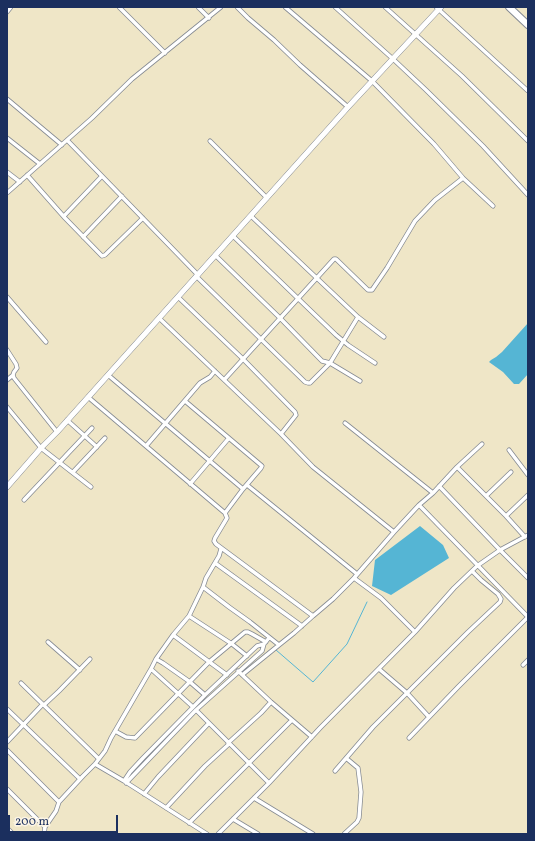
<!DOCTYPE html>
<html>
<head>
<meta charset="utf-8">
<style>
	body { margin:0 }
	#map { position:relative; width:535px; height:841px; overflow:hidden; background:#efe6c7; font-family:Vollkorn,serif }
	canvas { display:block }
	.frame { position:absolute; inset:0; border:8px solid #1b2f5e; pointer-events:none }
	.scale { position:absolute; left:8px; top:815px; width:110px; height:18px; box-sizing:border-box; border:2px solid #1b2f5e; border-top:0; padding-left:5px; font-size:12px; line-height:14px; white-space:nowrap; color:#1b2f5e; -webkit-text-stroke:3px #fcf5e5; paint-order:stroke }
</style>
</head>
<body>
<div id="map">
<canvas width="535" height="841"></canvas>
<div class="frame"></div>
<div class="scale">200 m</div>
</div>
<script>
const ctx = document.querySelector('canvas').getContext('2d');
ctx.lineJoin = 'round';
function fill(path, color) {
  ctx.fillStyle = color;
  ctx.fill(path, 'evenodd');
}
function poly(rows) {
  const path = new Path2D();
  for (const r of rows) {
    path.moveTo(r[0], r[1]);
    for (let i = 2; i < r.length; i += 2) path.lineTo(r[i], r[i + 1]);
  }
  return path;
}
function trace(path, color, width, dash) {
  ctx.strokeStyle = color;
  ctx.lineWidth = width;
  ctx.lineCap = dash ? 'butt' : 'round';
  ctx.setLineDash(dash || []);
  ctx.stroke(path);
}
const water = poly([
	[528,323,528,374,519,384,514,384,503,372,489,362,491,360,496,357,502,352],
	[420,526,443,545,449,558,391,595,372,586,375,560]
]);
const stream = poly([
	[276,650,313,682,347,644,367,602]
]);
const street = poly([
	[119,7,165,53],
	[198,7,209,18],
	[237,7,248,18,274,40,300,65,348,107],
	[285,7,372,81,434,144,463,178,493,206],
	[335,7,393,59,426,90,483,146,528,195],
	[385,7,462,76,528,141],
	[436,7,528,91],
	[7,12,11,7],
	[7,99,62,145],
	[7,138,40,164],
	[67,140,198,275],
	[210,141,267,198],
	[7,172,20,182],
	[27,175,65,218,102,256,105,255,143,218],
	[7,193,92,118,132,79,221,7],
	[64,216,102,176],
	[251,216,358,317,384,337],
	[233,236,336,335,348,345,375,363],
	[83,237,122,196],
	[215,255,280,318,322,361,330,363,360,381],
	[196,276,305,382,308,383,310,383,330,363,358,317],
	[7,297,46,342],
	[159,318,281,434,296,415,295,412,243,359,178,297],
	[7,350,16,364,17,368,14,372,13,375,14,378,57,432],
	[108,375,243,489],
	[7,380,13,375],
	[224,380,334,259,336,259,368,290,372,290,387,268,415,221,435,200,463,178],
	[88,397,225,513,227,518,215,538,214,541,216,544,313,616],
	[185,401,262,466,261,468,243,489,225,513],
	[7,407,41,448,91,487],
	[67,420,97,447],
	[345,423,433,493],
	[281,434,313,467,394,532],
	[146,446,200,383,210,377,215,371],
	[509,450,528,475],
	[457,467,506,516,525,537],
	[73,472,105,438],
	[190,484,229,438],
	[247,485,357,574],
	[439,486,500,550,528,578],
	[486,496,511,472],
	[24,500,92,428],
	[419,505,528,617],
	[506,516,528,495],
	[221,549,219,556,206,578,203,587,229,607,250,622,279,645,242,675],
	[215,563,302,626],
	[354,578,381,598,415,632],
	[189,616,232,644,247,656],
	[173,635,227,675],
	[48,642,80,670],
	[279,645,294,633,313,616,333,599,354,578,394,532,419,505,433,493,457,467,482,444],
	[156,659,163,663,190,682,205,695],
	[523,665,528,660],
	[151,669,156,659,173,635,189,616,203,587],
	[379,669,407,693,429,717],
	[238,671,271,702,312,737],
	[21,683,99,759],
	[44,705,59,691,90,659],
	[7,709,80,779],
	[196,710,269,783],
	[115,731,126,737,135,738,209,662,245,632,248,632,252,634,266,642],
	[409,738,458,687,528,617],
	[7,742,43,704],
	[228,743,261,713,271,702],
	[7,750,59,802],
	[95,764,124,781,207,834],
	[335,771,373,727,468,632,500,602,501,599,498,594,481,580,472,571],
	[124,781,130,772,143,758,205,695,257,646,264,644],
	[126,783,196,710,262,651,264,644,269,638],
	[7,789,45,827],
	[144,794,158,777,209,723],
	[254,798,313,834],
	[166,808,205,766,229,744],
	[233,819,258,834],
	[189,823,292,720],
	[7,828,13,834],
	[44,834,45,827,56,811,59,802,83,776,95,764,105,751,111,738,151,669,193,707],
	[218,834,269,783,320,728,415,632,454,588,477,566,500,550,528,535],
	[344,834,357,822,359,818,361,792,358,768,346,758]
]);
const secondary = poly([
	[7,487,41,448,57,432,348,107,441,7]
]);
const highway = poly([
	[509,7,528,25]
]);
fill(water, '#55b5d4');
trace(stream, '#55b5d4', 1);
trace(street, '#858a92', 5);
trace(secondary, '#858a92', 6);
trace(highway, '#858a92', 8);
trace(street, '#fff', 3.5);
trace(secondary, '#fff', 5);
trace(highway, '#fff', 6);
</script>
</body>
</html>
